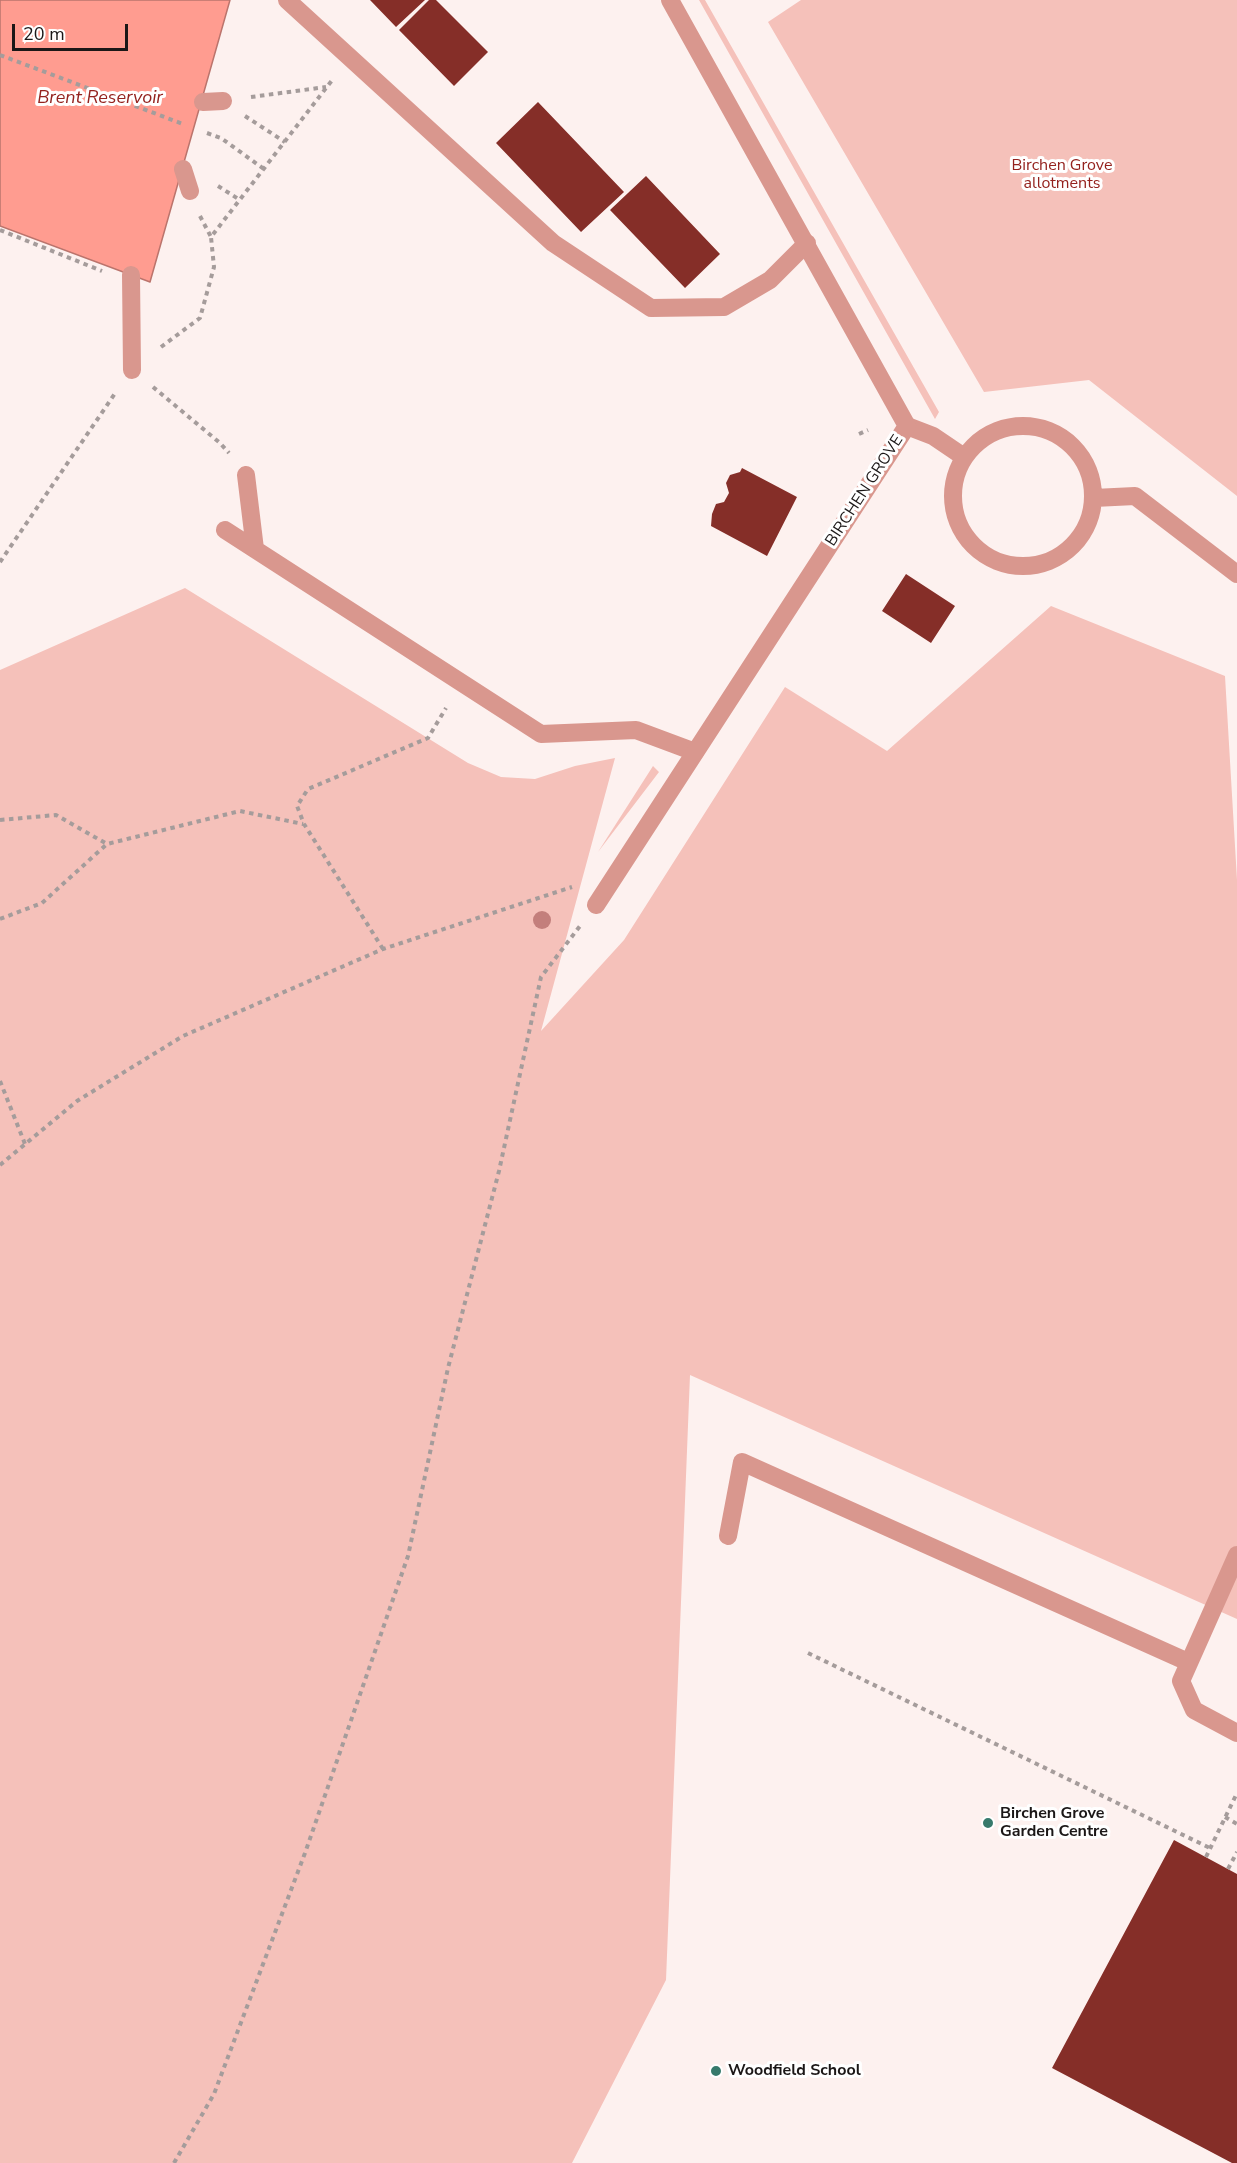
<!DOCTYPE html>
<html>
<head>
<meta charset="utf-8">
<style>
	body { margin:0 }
	#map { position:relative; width:1237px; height:2163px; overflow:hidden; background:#fdf1ef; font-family:"Nunito Sans",sans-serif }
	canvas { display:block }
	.scale { position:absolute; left:12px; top:24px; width:116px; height:27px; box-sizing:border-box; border:3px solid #1b1717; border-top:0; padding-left:8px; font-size:18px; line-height:21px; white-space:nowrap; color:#1b1717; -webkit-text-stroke:4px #fff; paint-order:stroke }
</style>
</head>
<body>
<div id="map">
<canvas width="1237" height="2163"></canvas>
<div class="scale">20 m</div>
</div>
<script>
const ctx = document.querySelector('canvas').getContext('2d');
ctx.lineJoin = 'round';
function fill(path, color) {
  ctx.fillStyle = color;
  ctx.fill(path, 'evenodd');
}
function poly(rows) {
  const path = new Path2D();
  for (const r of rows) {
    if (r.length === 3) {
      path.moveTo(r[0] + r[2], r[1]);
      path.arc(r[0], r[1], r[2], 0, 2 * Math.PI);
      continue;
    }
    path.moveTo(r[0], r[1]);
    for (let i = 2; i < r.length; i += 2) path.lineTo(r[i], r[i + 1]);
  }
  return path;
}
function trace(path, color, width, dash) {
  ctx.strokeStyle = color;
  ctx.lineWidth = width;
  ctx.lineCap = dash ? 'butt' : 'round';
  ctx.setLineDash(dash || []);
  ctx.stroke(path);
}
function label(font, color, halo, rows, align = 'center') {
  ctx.font = font + ' "Nunito Sans",sans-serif';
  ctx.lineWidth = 6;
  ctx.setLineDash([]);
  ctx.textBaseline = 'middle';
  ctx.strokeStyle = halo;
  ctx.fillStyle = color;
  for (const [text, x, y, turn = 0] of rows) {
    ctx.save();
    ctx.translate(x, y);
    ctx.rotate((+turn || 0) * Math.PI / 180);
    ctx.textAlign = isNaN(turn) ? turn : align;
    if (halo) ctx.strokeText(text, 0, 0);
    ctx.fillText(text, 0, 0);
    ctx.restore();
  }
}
const green = poly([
	[699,0,705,0,939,412,935,419],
	[801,0,1237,0,1237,496,1089,380,984,392,768,22],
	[185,588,468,763,501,777,535,779,575,766,615,758,541,1031,624,940,785,687,887,751,1051,606,1225,676,1237,880,1237,1619,690,1375,666,1980,572,2163,0,2163,0,670],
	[653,766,659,772,598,852]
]);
const water = poly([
	[0,0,230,0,150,282,0,226,0,0]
]);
const building = poly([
	[370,0,425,0,396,27],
	[429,0,436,0,488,52,454,86,399,30],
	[538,102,624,192,581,232,496,143],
	[646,176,720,254,685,288,610,210],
	[742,468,797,497,767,556,711,526,712,514,716,504,724,502,729,493,726,483,730,475,740,472],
	[906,574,955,606,931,643,882,611],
	[1174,1840,1237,1874,1237,2163,1232,2163,1052,2068]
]);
const path = poly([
	[0,55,183,124],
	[251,97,326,87],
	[245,116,285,142],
	[207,133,221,138,264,169],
	[218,186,240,200],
	[200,216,211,237],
	[0,230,102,271],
	[161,347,200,318,214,267,211,237,333,79],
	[153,387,220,443,229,453],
	[859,434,868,430],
	[0,562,116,392],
	[0,820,56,815,107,844],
	[0,919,42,903,107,844,240,811,303,824],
	[383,949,304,824,297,806,308,789,428,738,446,708],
	[0,1081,25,1144],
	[0,1165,77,1101,183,1036,383,949,572,887],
	[808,1653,1210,1848],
	[1225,1817,1237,1824],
	[1206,1857,1237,1793],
	[1228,1869,1237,1852],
	[174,2163,214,2094,305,1853,408,1556,448,1368,499,1171,541,977,580,926]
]);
const lane = poly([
	[287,0,553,243,651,308,724,307,770,280,807,243],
	[203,102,223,101],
	[183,169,190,191],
	[131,275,132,370],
	[1023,496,70],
	[907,426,933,436,964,457],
	[246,475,255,549],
	[1094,498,1135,496,1237,574],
	[225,530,541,734,636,730,695,752],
	[728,1536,742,1462,1188,1662],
	[1237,1555,1181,1681,1194,1710,1237,1733]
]);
const street = poly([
	[596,905,907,426,670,0]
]);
const trees = [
	[542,920]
];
const markers = [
	[988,1823,6,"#377a6c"],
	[716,2071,6,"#377a6c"]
];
const parkNames = [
	["Birchen Grove",1062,166],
	["allotments",1062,184]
];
const streetNames = [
	["BIRCHEN GROVE",865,491,-57]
];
const poiNames = [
	["Birchen Grove",1000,1814],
	["Garden Centre",1000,1832],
	["Woodfield School",728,2071]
];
const waterNames = [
	["Brent Reservoir",100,99]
];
fill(green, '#f5c1ba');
fill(water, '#ff9c90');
trace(water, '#bb746c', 1.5);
fill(building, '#852e28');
trace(path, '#a59c9b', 4, [4.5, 4.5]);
trace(lane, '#d9978e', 18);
trace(street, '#d9978e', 18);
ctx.fillStyle = '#c37f7c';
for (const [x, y] of trees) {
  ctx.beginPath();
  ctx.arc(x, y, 9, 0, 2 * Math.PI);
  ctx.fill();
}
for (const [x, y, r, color] of markers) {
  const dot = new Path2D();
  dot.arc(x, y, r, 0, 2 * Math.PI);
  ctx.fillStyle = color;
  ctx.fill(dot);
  trace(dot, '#fff', 2);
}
label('16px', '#94221e', '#fff', parkNames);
label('16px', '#1b1717', '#fff', streetNames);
label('bold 16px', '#1b1717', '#fff', poiNames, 'left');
label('italic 18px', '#94221e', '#fff', waterNames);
</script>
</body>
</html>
